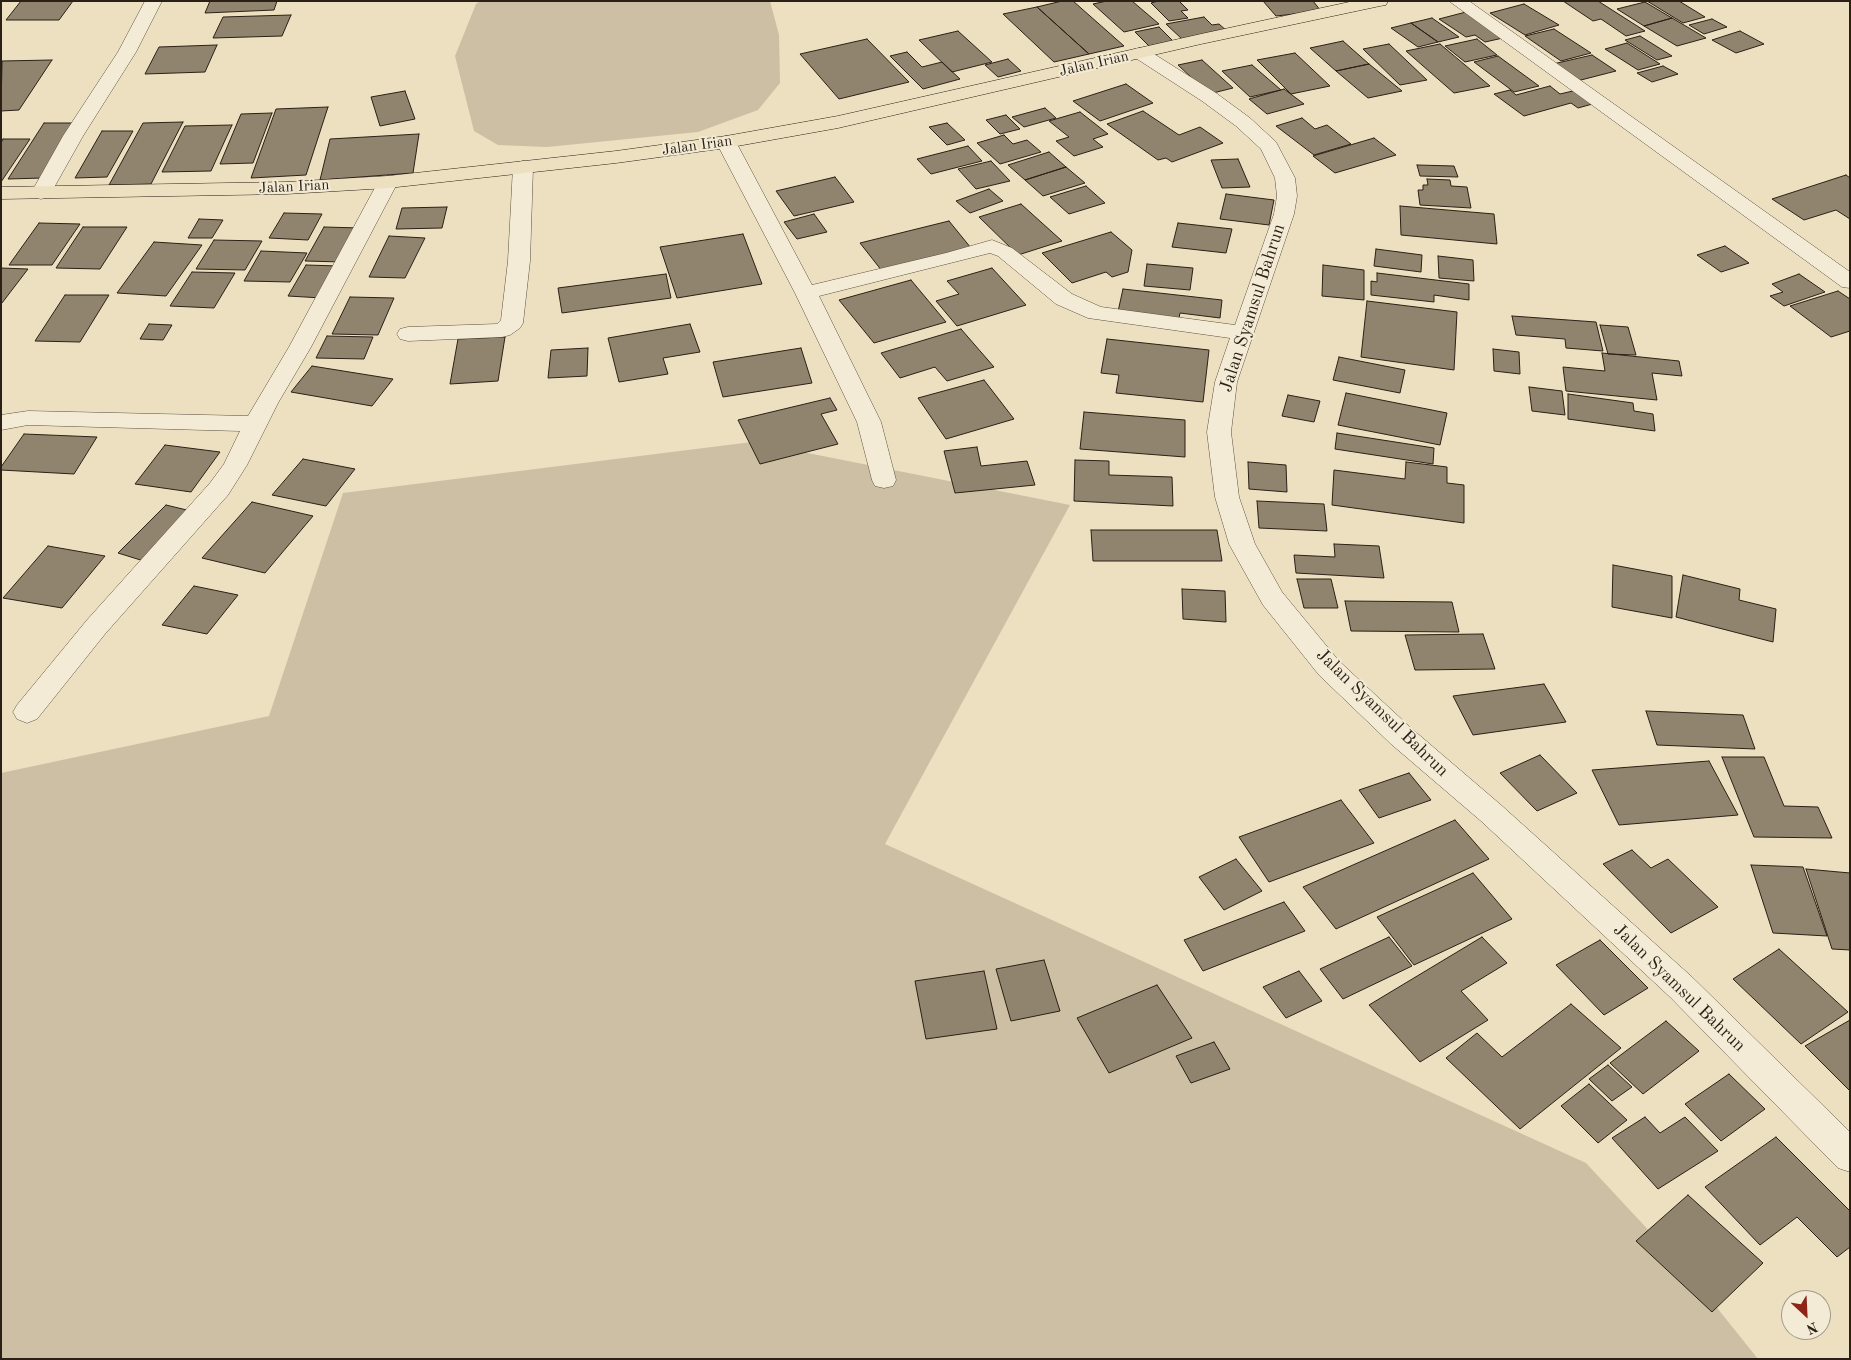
<!DOCTYPE html>
<html>
<head>
<meta charset="utf-8">
<style>
	body { margin:0 }
	#map { position:relative; width:1851px; height:1360px; overflow:hidden; background:#ede0c0; font-family:"Old Standard TT",serif }
	canvas { display:block }
	.frame { position:absolute; inset:0; border:2px solid #2b2015; pointer-events:none }
	.north { position:absolute; left:1781px; top:1290px; width:50px; height:50px; box-sizing:border-box; background:#f3ebd6; border:1px solid #a39a89; border-radius:50%; rotate:155deg; font-size:14px; font-weight:700; line-height:20px; text-align:center; color:#2b2015 }
	.north::after { content:''; display:block; margin:auto; width:18px; height:22px; background:#8f2418; clip-path:polygon(50% 0,100% 100%,50% 72%,0 100%) }
</style>
</head>
<body>
<div id="map">
<canvas width="1851" height="1360"></canvas>
<div class="frame"></div>
<div class="north">N</div>
</div>
<script>
const ctx = document.querySelector('canvas').getContext('2d');
ctx.lineJoin = 'round';
function fill(path, color) {
  ctx.fillStyle = color;
  ctx.fill(path, 'evenodd');
}
function poly(rows) {
  const path = new Path2D();
  for (const r of rows) {
    path.moveTo(r[0], r[1]);
    for (let i = 2; i < r.length; i += 2) path.lineTo(r[i], r[i + 1]);
  }
  return path;
}
function trace(path, color, width, dash) {
  ctx.strokeStyle = color;
  ctx.lineWidth = width;
  ctx.lineCap = dash ? 'butt' : 'round';
  ctx.setLineDash(dash || []);
  ctx.stroke(path);
}
function label(font, color, halo, rows, align = 'center') {
  ctx.font = font + ' "Old Standard TT",serif';
  ctx.lineWidth = 4;
  ctx.setLineDash([]);
  ctx.textBaseline = 'middle';
  ctx.strokeStyle = halo;
  ctx.fillStyle = color;
  for (const [text, x, y, turn = 0] of rows) {
    ctx.save();
    ctx.translate(x, y);
    ctx.rotate((+turn || 0) * Math.PI / 180);
    ctx.textAlign = isNaN(turn) ? turn : align;
    if (halo) ctx.strokeText(text, 0, 0);
    ctx.fillText(text, 0, 0);
    ctx.restore();
  }
}
const green = poly([
	[480,1,770,1,779,35,780,83,758,110,698,132,547,147,498,145,474,131,455,56,476,4],
	[752,442,1070,505,885,844,1586,1163,1694,1279,1758,1359,1,1359,1,773,269,716,343,493]
]);
const building = poly([
	[21,1,73,1,59,20,6,20,21,1],
	[210,1,277,1,274,10,205,13,210,1],
	[1062,1,1073,1,1124,46,1089,54,1037,7,1062,1],
	[1107,1,1132,1,1159,24,1124,32,1093,4,1107,1],
	[1158,1,1179,1,1188,10,1181,11,1188,18,1169,21,1151,3,1158,1],
	[1263,1,1313,1,1321,11,1276,16,1263,1],
	[1563,1,1598,1,1645,31,1626,36,1601,19,1593,21,1563,1],
	[1647,1,1679,1,1705,17,1683,23,1647,1],
	[1645,2,1672,18,1644,26,1617,9,1645,2],
	[1524,4,1559,25,1525,35,1490,13,1524,4],
	[1037,7,1089,54,1054,62,1003,14,1037,7],
	[1466,12,1503,38,1485,42,1475,35,1466,37,1439,19,1466,12],
	[291,15,282,36,213,38,223,17,291,15],
	[1204,17,1212,25,1219,24,1228,32,1183,40,1166,24,1204,17],
	[1432,18,1459,37,1438,42,1411,23,1432,18],
	[1672,18,1706,38,1677,46,1644,26,1672,18],
	[1712,19,1727,27,1704,34,1689,25,1712,19],
	[1411,23,1438,42,1418,47,1391,28,1411,23],
	[1159,27,1173,41,1149,46,1135,32,1159,27],
	[1554,29,1591,53,1561,61,1525,36,1554,29],
	[958,31,992,62,952,72,919,40,958,31],
	[1740,31,1764,44,1736,53,1712,40,1740,31],
	[1640,36,1672,56,1657,60,1625,40,1640,36],
	[867,39,909,82,839,99,800,54,867,39],
	[1477,39,1497,55,1465,62,1445,46,1477,39],
	[1343,41,1369,64,1336,71,1310,48,1343,41],
	[1627,43,1660,64,1638,70,1605,49,1627,43],
	[1389,44,1427,80,1400,85,1363,49,1389,44],
	[1440,44,1490,86,1454,93,1406,51,1440,44],
	[217,45,205,72,145,74,159,47,217,45],
	[907,52,922,67,942,62,960,79,923,89,890,56,907,52],
	[1295,53,1330,86,1291,94,1257,60,1295,53],
	[1592,55,1616,71,1577,81,1553,64,1592,55],
	[1498,56,1539,86,1514,92,1474,62,1498,56],
	[1008,59,1021,71,998,77,985,65,1008,59],
	[52,60,19,110,1,111,2,61,52,60],
	[1202,60,1233,88,1209,94,1178,65,1202,60],
	[1369,64,1402,91,1368,98,1336,71,1369,64],
	[1252,65,1281,90,1250,97,1222,71,1252,65],
	[1663,66,1678,74,1652,82,1637,73,1663,66],
	[1126,84,1153,103,1100,121,1073,101,1126,84],
	[1550,86,1560,94,1577,90,1596,103,1578,108,1571,103,1524,116,1494,94,1510,90,1516,95,1550,86],
	[1284,89,1304,104,1267,114,1249,99,1284,89],
	[405,91,415,119,380,126,371,97,405,91],
	[328,107,306,175,251,178,276,109,328,107],
	[1045,108,1056,118,1024,127,1012,117,1045,108],
	[1143,111,1179,135,1200,127,1223,143,1172,162,1166,158,1158,160,1107,124,1143,111],
	[1080,112,1108,134,1093,139,1103,147,1074,156,1056,141,1069,137,1049,121,1080,112],
	[272,113,253,163,220,164,241,114,272,113],
	[1006,115,1020,129,1000,134,986,120,1006,115],
	[1302,118,1315,129,1327,125,1351,144,1314,155,1276,126,1302,118],
	[183,122,151,184,109,185,143,123,183,122],
	[44,123,76,123,43,178,8,179,44,123],
	[947,123,965,140,947,145,929,127,947,123],
	[232,125,211,171,162,172,185,126,232,125],
	[102,131,133,131,107,177,75,178,102,131],
	[419,134,413,173,320,180,330,139,419,134],
	[1004,135,1013,144,1027,140,1041,152,1000,164,977,143,1004,135],
	[1374,138,1396,155,1335,173,1313,156,1374,138],
	[3,139,30,139,1,182,1,143,3,139],
	[968,146,982,161,931,174,917,159,968,146],
	[1049,152,1066,167,1025,180,1008,165,1049,152],
	[1238,159,1250,187,1222,188,1211,160,1238,159],
	[991,161,1010,181,976,189,958,169,991,161],
	[1417,165,1454,166,1458,177,1420,176,1417,165],
	[1066,167,1085,183,1043,196,1025,180,1066,167],
	[1846,175,1850,178,1850,219,1836,210,1804,220,1772,199,1846,175],
	[835,177,854,202,794,216,776,191,835,177],
	[1427,179,1450,180,1451,186,1467,187,1471,208,1420,205,1418,190,1423,190,1423,185,1428,185,1427,179],
	[1086,186,1105,203,1069,214,1050,197,1086,186],
	[989,189,1003,201,970,213,956,201,989,189],
	[1226,194,1274,200,1269,225,1220,219,1226,194],
	[1021,204,1062,241,1018,255,979,217,1021,204],
	[1400,206,1494,214,1497,244,1401,235,1400,206],
	[447,207,442,228,396,229,402,208,447,207],
	[284,213,322,214,308,240,269,238,284,213],
	[814,214,827,232,797,239,784,222,814,214],
	[199,219,223,220,212,238,188,238,199,219],
	[949,221,971,248,882,271,860,243,949,221],
	[39,223,80,224,52,265,9,265,39,223],
	[1178,223,1232,229,1226,253,1172,247,1178,223],
	[83,227,127,227,100,269,56,268,83,227],
	[324,227,360,228,342,262,305,261,324,227],
	[1111,232,1132,250,1128,272,1112,277,1106,272,1072,283,1042,253,1111,232],
	[743,234,762,284,677,298,660,247,743,234],
	[389,236,425,238,405,278,369,277,389,236],
	[214,240,262,241,245,270,196,269,214,240],
	[154,242,202,245,166,296,117,293,154,242],
	[1725,246,1749,263,1721,272,1697,255,1725,246],
	[1376,249,1422,255,1421,272,1374,266,1376,249],
	[261,251,307,253,290,282,244,281,261,251],
	[1438,256,1473,260,1474,281,1439,278,1438,256],
	[1147,264,1193,268,1190,290,1144,286,1147,264],
	[306,265,339,266,322,298,288,296,306,265],
	[1323,265,1364,270,1364,300,1322,296,1323,265],
	[1,268,28,269,2,303,1,303,1,268],
	[992,268,1026,305,957,326,936,301,959,294,947,281,992,268],
	[192,272,235,273,214,308,170,306,192,272],
	[1377,273,1469,284,1469,300,1434,295,1434,302,1371,295,1371,281,1377,282,1377,273],
	[666,274,671,298,562,313,558,288,666,274],
	[1799,274,1825,292,1784,306,1770,296,1783,292,1772,284,1799,274],
	[911,280,946,322,874,343,839,300,911,280],
	[1123,289,1222,300,1220,318,1180,313,1178,323,1117,316,1123,289],
	[1838,291,1850,299,1850,331,1831,337,1790,306,1838,291],
	[65,295,109,295,80,342,35,341,65,295],
	[350,297,394,298,378,335,332,334,350,297],
	[1367,301,1457,312,1454,370,1361,357,1367,301],
	[1512,316,1596,322,1603,351,1566,348,1565,339,1516,335,1512,316],
	[149,324,172,325,163,340,140,339,149,324],
	[690,324,700,352,663,358,668,374,619,382,608,338,690,324],
	[1600,325,1628,327,1636,355,1608,354,1600,325],
	[961,329,994,367,947,381,935,367,900,378,881,353,961,329],
	[327,336,373,337,364,359,316,358,327,336],
	[505,337,498,381,450,384,458,339,505,337],
	[1107,339,1209,350,1203,402,1116,393,1119,375,1101,373,1107,339],
	[588,348,587,376,548,378,551,350,588,348],
	[801,348,812,383,723,397,713,362,801,348],
	[1493,349,1519,352,1520,374,1494,371,1493,349],
	[1602,353,1679,361,1682,376,1652,373,1657,400,1566,391,1563,367,1605,371,1602,353],
	[1339,357,1405,370,1400,393,1333,380,1339,357],
	[312,366,393,379,372,406,291,392,312,366],
	[984,380,1014,419,946,439,918,398,984,380],
	[1529,387,1562,391,1565,415,1532,411,1529,387],
	[1346,393,1447,413,1440,445,1338,425,1346,393],
	[1568,394,1633,403,1634,411,1653,414,1655,431,1568,419,1568,394],
	[1288,395,1320,401,1314,422,1282,416,1288,395],
	[830,398,837,410,821,414,838,444,760,464,738,420,830,398],
	[1084,412,1185,420,1185,457,1080,449,1084,412],
	[1337,433,1434,448,1433,464,1335,449,1337,433],
	[24,434,97,437,74,474,1,470,1,467,24,434],
	[165,445,220,452,191,492,135,484,165,445],
	[977,447,981,466,1027,461,1035,485,955,493,944,451,977,447],
	[303,459,355,469,326,506,272,495,303,459],
	[1075,460,1109,461,1109,475,1172,477,1173,506,1074,501,1075,460],
	[1248,462,1286,465,1287,492,1249,489,1248,462],
	[1406,462,1447,467,1447,483,1464,485,1464,523,1332,505,1334,470,1405,479,1406,462],
	[1257,501,1324,504,1327,531,1259,528,1257,501],
	[252,502,313,516,265,573,202,558,252,502],
	[166,505,195,512,147,562,118,553,166,505],
	[1091,530,1217,530,1222,561,1093,561,1091,530],
	[1334,544,1379,546,1384,578,1296,573,1294,555,1335,557,1334,544],
	[48,546,105,556,62,608,3,598,48,546],
	[1613,565,1672,576,1672,618,1612,607,1613,565],
	[1683,575,1740,589,1739,600,1776,609,1773,642,1676,617,1683,575],
	[1297,579,1331,579,1338,608,1304,608,1297,579],
	[194,586,238,595,207,634,162,625,194,586],
	[1182,589,1225,591,1226,622,1183,619,1182,589],
	[1345,601,1452,602,1459,632,1351,631,1345,601],
	[1483,634,1495,669,1415,670,1405,635,1483,634],
	[1544,684,1566,722,1473,735,1453,696,1544,684],
	[1646,711,1743,715,1755,749,1657,745,1646,711],
	[1540,755,1577,793,1537,811,1500,773,1540,755],
	[1722,757,1764,757,1784,806,1818,807,1832,838,1754,837,1722,757],
	[1709,761,1738,815,1619,825,1592,770,1709,761],
	[1409,773,1431,800,1379,818,1359,790,1409,773],
	[1341,800,1374,843,1269,882,1239,837,1341,800],
	[1455,820,1489,859,1336,929,1303,887,1455,820],
	[1632,850,1651,868,1668,859,1718,907,1671,933,1603,864,1632,850],
	[1236,859,1262,891,1224,910,1199,877,1236,859],
	[1751,865,1803,867,1827,936,1773,933,1751,865],
	[1806,869,1850,873,1850,950,1832,949,1806,869],
	[1473,873,1512,919,1414,965,1377,917,1473,873],
	[1284,902,1305,931,1203,971,1184,940,1284,902],
	[1389,937,1412,966,1343,999,1320,969,1389,937],
	[1482,937,1507,963,1461,991,1488,1020,1420,1062,1369,1005,1482,937],
	[1600,940,1648,988,1604,1015,1556,965,1600,940],
	[1779,949,1848,1012,1801,1044,1733,979,1779,949],
	[1044,960,1060,1011,1011,1021,996,969,1044,960],
	[984,971,997,1029,926,1039,915,981,984,971],
	[1299,971,1322,1001,1286,1018,1263,987,1299,971],
	[1157,985,1192,1038,1109,1073,1077,1018,1157,985],
	[1571,1004,1621,1048,1520,1129,1446,1058,1477,1033,1502,1057,1571,1004],
	[1850,1020,1850,1091,1805,1046,1850,1020],
	[1666,1021,1699,1051,1643,1094,1610,1063,1666,1021],
	[1214,1042,1230,1069,1191,1083,1176,1056,1214,1042],
	[1608,1065,1632,1087,1612,1101,1589,1079,1608,1065],
	[1729,1074,1765,1109,1721,1141,1685,1104,1729,1074],
	[1589,1084,1627,1120,1598,1143,1561,1106,1589,1084],
	[1645,1117,1660,1133,1685,1117,1718,1151,1658,1189,1612,1138,1645,1117],
	[1776,1137,1850,1211,1850,1247,1837,1257,1797,1217,1760,1245,1705,1187,1776,1137],
	[1688,1195,1763,1263,1712,1312,1636,1241,1688,1195]
]);
const street = poly([
	[145,1,162,1,136,52,83,136,51,193,48,197,41,199,34,197,31,193,63,136,118,52,145,1],
	[1449,1,1469,1,1850,272,1850,288,1842,287,1449,1],
	[1140,48,1146,49,1216,93,1250,118,1276,142,1295,178,1297,196,1294,214,1237,382,1231,432,1239,497,1255,544,1282,592,1339,661,1411,728,1501,805,1692,977,1850,1132,1850,1172,1838,1168,1670,997,1481,821,1391,744,1319,675,1263,605,1229,544,1215,497,1207,432,1215,382,1230,338,1088,318,1056,304,998,256,990,253,819,296,881,422,896,480,893,486,884,488,875,486,872,480,857,422,795,293,716,142,719,138,726,136,733,138,736,142,812,285,946,253,992,240,1012,248,1072,294,1101,307,1235,325,1274,214,1277,196,1275,178,1261,149,1236,126,1202,101,1134,57,1131,53,1134,49,1140,48],
	[523,161,530,163,533,167,530,261,523,323,520,328,510,335,502,337,408,341,400,339,397,334,400,329,408,327,497,324,501,320,508,261,513,167,516,163,523,161],
	[388,176,395,178,398,182,311,347,278,403,247,465,228,495,105,634,37,719,27,723,17,719,13,712,17,705,87,620,210,483,224,464,240,431,28,425,1,430,1,415,28,411,248,416,289,347,378,182,381,178,388,176]
]);
const primary = poly([
	[1354,1,1388,1,1386,5,1380,6,1201,44,838,128,726,148,616,163,388,188,286,194,1,199,1,187,286,182,388,176,616,151,726,136,838,116,1201,34,1354,1]
]);
const farStreetnames = [
	["Jalan Irian",1094,64,-13],
	["Jalan Irian",697,146,-8],
	["Jalan Irian",294,187,-3]
];
const streetNames = [
	["Jalan Syamsul Bahrun",1253,308,-72],
	["Jalan Syamsul Bahrun",1382,713,44],
	["Jalan Syamsul Bahrun",1679,988,44]
];
fill(green, '#ccbfa3');
fill(building, '#90846e');
trace(building, '#2b2015', 1);
trace(street, '#5c5040', 1);
trace(primary, '#2b2015', 1);
fill(street, '#f3ebd6');
fill(primary, '#ede0c0');
label('15px', '#2b2015', '#f3ebd6', farStreetnames);
label('18px', '#2b2015', '#f3ebd6', streetNames);
</script>
</body>
</html>
